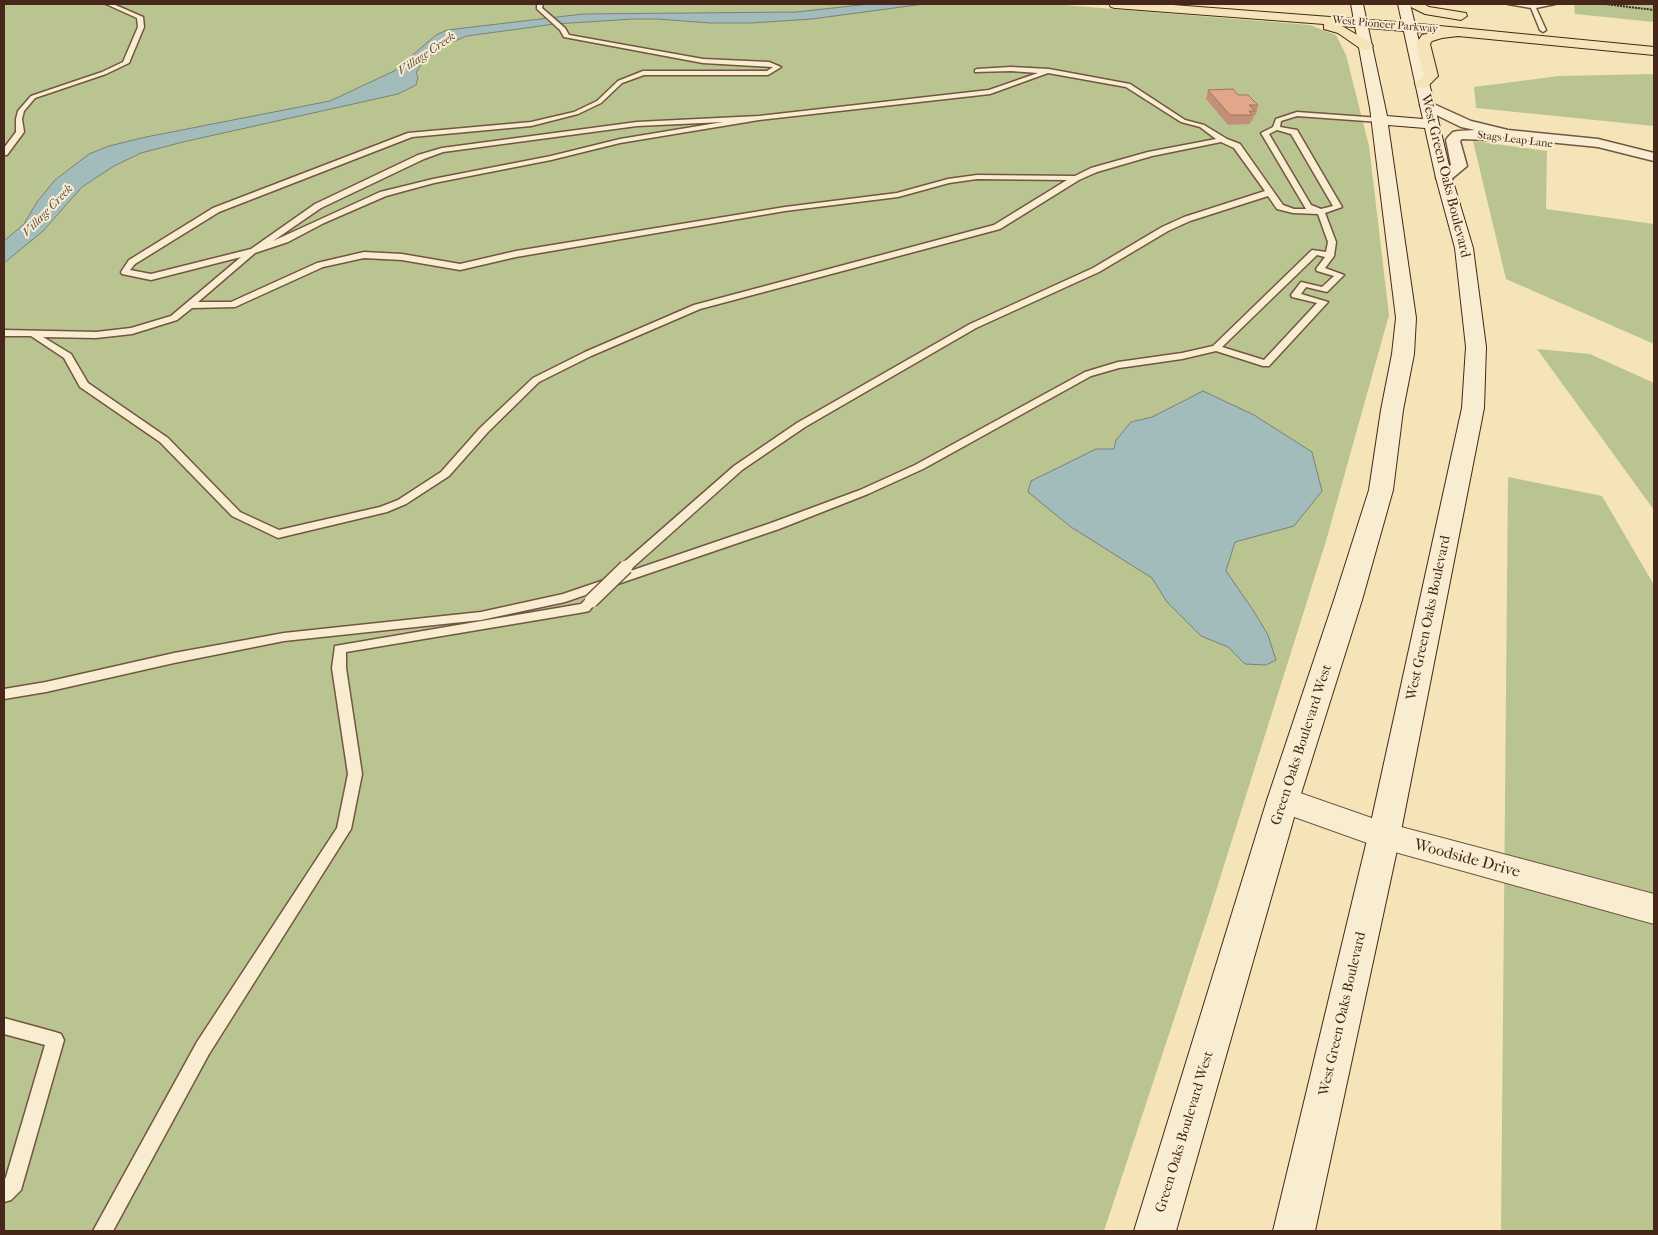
<!DOCTYPE html>
<html>
<head>
<meta charset="utf-8">
<style>
	body { margin:0 }
	#map { position:relative; width:1658px; height:1235px; overflow:hidden; background:#f4e4b8; font-family:"IM FELL French Canon",serif }
	canvas { display:block }
	.frame { position:absolute; inset:0; border:5px solid #462719; pointer-events:none }
</style>
</head>
<body>
<div id="map">
<canvas width="1658" height="1235"></canvas>
<div class="frame"></div>
</div>
<script>
const ctx = document.querySelector('canvas').getContext('2d');
ctx.lineJoin = 'round';
function fill(path, color) {
  ctx.fillStyle = color;
  ctx.fill(path, 'evenodd');
}
function poly(rows) {
  const path = new Path2D();
  for (const r of rows) {
    path.moveTo(r[0], r[1]);
    for (let i = 2; i < r.length; i += 2) path.lineTo(r[i], r[i + 1]);
  }
  return path;
}
function trace(path, color, width, dash) {
  ctx.strokeStyle = color;
  ctx.lineWidth = width;
  ctx.lineCap = dash ? 'butt' : 'round';
  ctx.setLineDash(dash || []);
  ctx.stroke(path);
}
function label(font, color, halo, rows, align = 'center') {
  ctx.font = font + ' "IM FELL French Canon",serif';
  ctx.lineWidth = 4;
  ctx.setLineDash([]);
  ctx.textBaseline = 'middle';
  ctx.strokeStyle = halo;
  ctx.fillStyle = color;
  for (const [text, x, y, turn = 0] of rows) {
    ctx.save();
    ctx.translate(x, y);
    ctx.rotate((+turn || 0) * Math.PI / 180);
    ctx.textAlign = isNaN(turn) ? turn : align;
    if (halo) ctx.strokeText(text, 0, 0);
    ctx.fillText(text, 0, 0);
    ctx.restore();
  }
}
const green = poly([
	[4,4,1052,4,1310,25,1336,35,1346,55,1369,146,1389,315,1326,541,1210,910,1104,1231,4,1231],
	[1574,4,1654,4,1654,22,1575,14],
	[1654,74,1654,126,1476,108,1474,87,1559,76],
	[1473,141,1547,151,1546,209,1654,224,1654,344,1506,279],
	[1537,349,1590,354,1654,383,1654,510],
	[1508,477,1602,496,1654,585,1654,1231,1501,1231]
]);
const water = poly([
	[870,4,924,4,812,19,751,23,710,23,657,19,633,19,555,24,467,36,447,44,429,56,423,61,416,73,418,77,416,85,398,94,183,142,141,153,114,166,82,187,43,231,4,263,4,241,24,224,37,202,55,180,89,154,109,146,146,137,330,101,394,71,436,35,447,30,583,14,796,12,870,4],
	[1203,391,1254,415,1312,452,1322,491,1294,526,1235,542,1226,571,1253,610,1268,635,1276,660,1266,665,1245,664,1228,647,1201,636,1167,602,1152,578,1071,527,1028,492,1031,481,1096,449,1114,449,1116,440,1131,422,1152,417,1203,391]
]);
const path = poly([
	[1605,4,1654,10]
]);
const service = poly([
	[106,4,113,4,143,17,144,27,129,63,106,74,35,98,24,111,22,119,24,132,7,155,4,155,4,148,16,132,16,119,18,111,31,96,102,72,123,62,138,27,137,18,106,4],
	[537,4,543,4,542,8,565,28,569,35,703,59,769,62,781,67,768,75,644,75,622,83,601,103,578,114,531,126,412,137,219,212,135,264,130,270,151,274,251,249,315,204,418,155,442,148,637,122,759,116,989,90,1038,73,1011,71,975,72,975,70,977,69,1011,67,1049,69,1130,84,1185,120,1204,125,1227,139,1240,144,1283,205,1294,209,1306,209,1261,133,1273,127,1276,119,1297,112,1380,118,1383,120,1380,122,1297,116,1281,121,1280,127,1297,130,1342,207,1325,213,1336,242,1334,256,1325,268,1344,275,1327,292,1306,287,1301,294,1328,302,1269,366,1263,366,1216,351,1182,359,1119,368,1091,376,923,469,868,494,779,529,565,602,481,620,284,641,174,663,46,692,4,699,4,689,46,682,174,653,284,633,481,612,563,594,771,523,860,490,915,465,1085,372,1118,362,1182,353,1213,346,1312,250,1326,252,1328,242,1318,214,1293,213,1277,209,1268,196,1190,221,1168,231,1099,272,976,328,805,427,742,470,630,570,626,571,622,570,620,567,622,564,734,466,797,423,970,324,1093,268,1162,227,1184,217,1265,191,1234,148,1221,142,1152,156,1097,172,1079,180,1000,229,700,309,591,356,539,382,488,432,449,476,406,504,387,512,278,538,232,516,160,442,80,387,64,358,31,336,4,336,4,330,96,332,131,328,171,316,241,257,151,280,122,274,121,272,129,260,213,208,408,133,531,122,574,112,597,101,618,81,643,71,767,71,773,67,703,63,564,37,560,30,537,9,537,4],
	[1048,73,1126,87,1181,122,1200,127,1216,139,1148,152,1091,168,1075,176,977,175,948,179,897,193,785,207,516,251,460,264,402,254,364,252,317,263,231,302,198,302,255,253,288,242,324,223,386,196,434,183,551,160,620,143,759,120,990,94,1048,73],
	[723,122,620,139,551,156,433,179,380,192,273,241,321,208,424,159,443,152,637,126,723,122],
	[1277,130,1291,134,1333,206,1321,209,1311,205,1269,134,1277,130],
	[977,179,1067,180,994,225,694,305,585,352,533,378,480,428,441,472,398,500,380,507,279,530,240,512,168,438,88,383,71,354,43,337,96,338,132,334,177,320,192,308,235,307,323,267,364,258,402,260,460,270,516,257,785,211,898,197,949,183,977,179],
	[1317,255,1325,257,1316,269,1317,271,1334,276,1322,287,1301,282,1291,295,1292,297,1317,303,1264,360,1222,347,1317,255],
	[1508,4,1533,5,1555,4,1536,8,1546,30,1543,32,1540,30,1531,8,1508,4],
	[591,597,597,601,589,611,585,612,346,652,346,668,362,774,351,829,209,1054,113,1231,93,1231,197,1042,337,828,348,774,332,668,335,646,581,604,587,598,591,597],
	[4,1018,55,1032,61,1034,64,1040,23,1183,21,1190,11,1200,4,1202,4,1180,6,1177,45,1045,4,1034,4,1018]
]);
const minor = poly([
	[1427,101,1471,121,1508,130,1598,139,1654,153,1654,161,1598,147,1508,138,1495,135,1493,139,1488,140,1462,139,1460,141,1467,166,1449,181,1439,181,1436,178,1439,175,1451,165,1446,140,1448,137,1453,132,1458,131,1475,130,1461,127,1422,108,1420,105,1427,101]
]);
const tertiary = poly([
	[1283,787,1386,823,1654,894,1654,924,1384,849,1272,809,1267,800,1272,791,1283,787]
]);
const secondary = poly([
	[1351,4,1363,4,1387,116,1423,119,1398,4,1410,4,1452,178,1473,248,1486,347,1484,408,1400,836,1315,1231,1273,1231,1368,836,1462,408,1466,347,1455,248,1436,178,1425,128,1388,125,1416,318,1414,354,1403,410,1393,490,1362,600,1299,800,1176,1231,1134,1231,1267,800,1334,600,1369,490,1381,410,1392,354,1396,318,1370,108,1351,4]
]);
const primary = poly([
	[1109,4,1160,4,1409,23,1654,47,1654,55,1458,36,1442,38,1432,41,1430,44,1438,76,1427,87,1422,88,1417,87,1415,84,1424,75,1416,44,1422,35,1430,33,1342,26,1371,43,1373,46,1371,49,1366,50,1361,49,1338,33,1324,29,1324,24,1115,8,1111,7,1109,4],
	[1409,4,1424,4,1429,7,1466,13,1467,16,1461,20,1425,14,1411,7,1409,4]
]);
const serviceBridge = poly([
	[591,601,626,567]
]);
const wall = poly([
	[1208,90,1258,105,1256,115,1254,115,1252,121,1251,121,1250,124,1228,125,1206,99]
]);
const building = poly([
	[1233,89,1238,95,1248,95,1258,105,1249,105,1255,111,1249,111,1252,115,1230,115,1208,90,1233,89]
]);
const farStreetnames = [
	["West Pioneer Parkway",1385,25,5],
	["Stags Leap Lane",1515,140,7]
];
const farWaternames = [
	["Village Creek",427,54,-34],
	["Village Creek",48,211,-46]
];
const streetNames = [
	["West Green Oaks Boulevard",1445,176,76],
	["West Green Oaks Boulevard",1429,618,-78],
	["Green Oaks Boulevard West",1302,745,-72],
	["West Green Oaks Boulevard",1343,1014,-77],
	["Green Oaks Boulevard West",1185,1132,-73]
];
const nearStreetnames = [
	["Woodside Drive",1467,859,15]
];
fill(green, '#bac490');
fill(water, '#a2bbbb');
trace(water, '#7d807a', 1);
trace(service, '#725641', 3);
trace(minor, '#725641', 3);
trace(tertiary, '#725641', 2);
trace(secondary, '#462719', 2);
trace(primary, '#462719', 2);
trace(path, '#462719', 2, [2, 1]);
fill(service, '#f8edd1');
fill(minor, '#f8edd1');
fill(tertiary, '#f8edd1');
fill(secondary, '#f8edd1');
fill(primary, '#f4e4b8');
trace(serviceBridge, '#725641', 16, []);
trace(serviceBridge, '#f8edd1', 13);
fill(wall, '#c29078');
fill(building, '#e2a78b');
trace(building, '#9e7561', 1);
label('11px', '#462719', '#f8edd1', farStreetnames);
label('italic 12px', '#5d4c42', '#f8edd1', farWaternames);
label('14px', '#462719', '#f8edd1', streetNames);
label('16px', '#462719', '#f8edd1', nearStreetnames);
</script>
</body>
</html>
